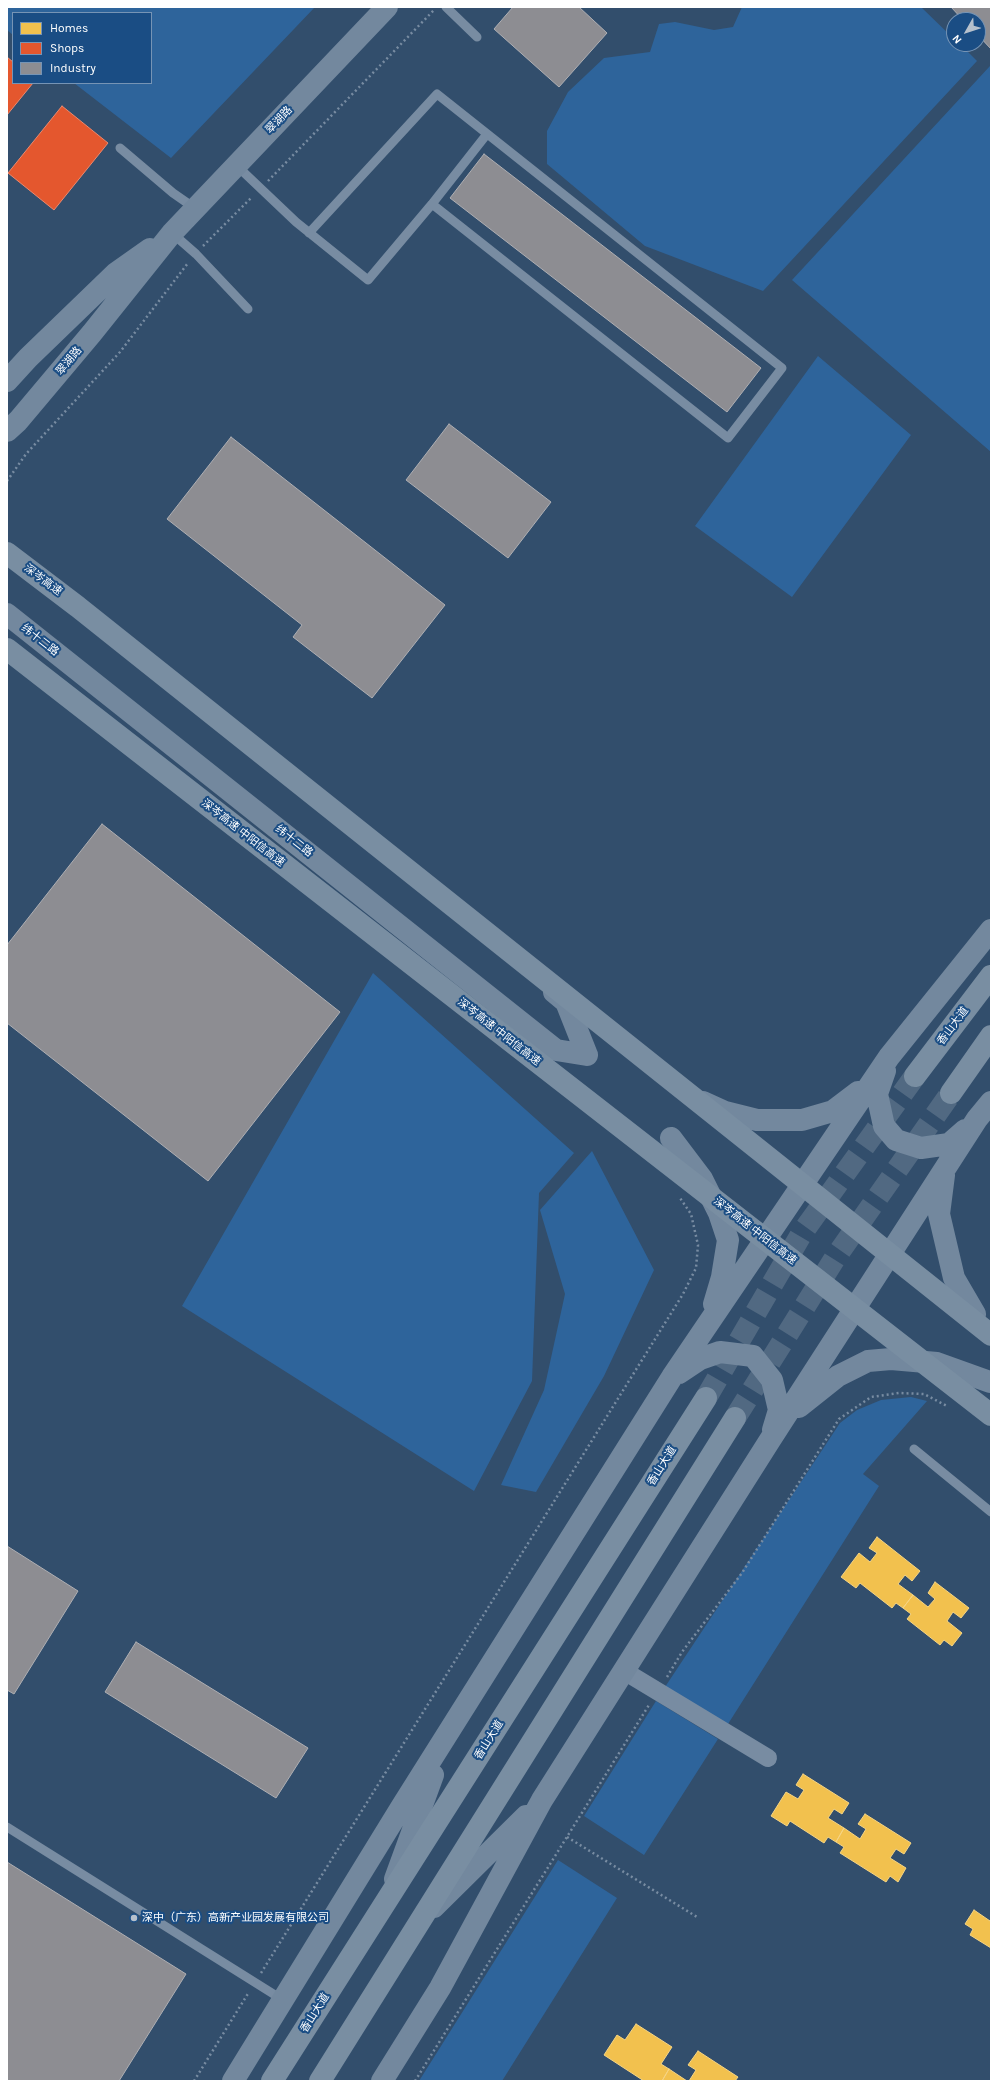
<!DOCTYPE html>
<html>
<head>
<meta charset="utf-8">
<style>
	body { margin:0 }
	#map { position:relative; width:998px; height:2088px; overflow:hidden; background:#324e6c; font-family:Karla,sans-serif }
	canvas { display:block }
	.frame { position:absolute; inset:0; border:8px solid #fff; pointer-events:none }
	.legend { position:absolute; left:12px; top:12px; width:140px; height:72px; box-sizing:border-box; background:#1a4d84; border:1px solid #7694b5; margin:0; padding:5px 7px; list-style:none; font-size:12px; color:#fff }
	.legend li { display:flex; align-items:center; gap:8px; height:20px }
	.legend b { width:20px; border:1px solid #7694b5 }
	.north { position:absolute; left:946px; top:12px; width:40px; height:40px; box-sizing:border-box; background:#1a4d84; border:1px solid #7694b5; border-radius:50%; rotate:231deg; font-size:11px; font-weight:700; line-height:16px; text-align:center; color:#fff }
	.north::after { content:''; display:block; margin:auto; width:14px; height:18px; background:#b7c1cc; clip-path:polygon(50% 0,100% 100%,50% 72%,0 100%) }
</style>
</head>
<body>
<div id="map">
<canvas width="998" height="2088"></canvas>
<div class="frame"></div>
<ul class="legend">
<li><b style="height:11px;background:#f2c14e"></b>Homes</li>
<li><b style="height:11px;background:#e4572e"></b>Shops</li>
<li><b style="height:11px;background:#8d8d92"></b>Industry</li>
</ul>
<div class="north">N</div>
</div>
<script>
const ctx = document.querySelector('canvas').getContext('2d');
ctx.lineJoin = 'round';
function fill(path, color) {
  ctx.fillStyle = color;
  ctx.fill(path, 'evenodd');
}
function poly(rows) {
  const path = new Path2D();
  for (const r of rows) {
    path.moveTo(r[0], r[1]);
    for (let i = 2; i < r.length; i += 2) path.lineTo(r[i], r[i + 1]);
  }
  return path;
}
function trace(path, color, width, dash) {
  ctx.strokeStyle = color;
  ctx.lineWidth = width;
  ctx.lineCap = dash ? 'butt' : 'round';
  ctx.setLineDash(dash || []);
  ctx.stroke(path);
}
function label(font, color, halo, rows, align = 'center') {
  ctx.font = font + ' Karla,"Noto Sans SC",sans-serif';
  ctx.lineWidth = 4;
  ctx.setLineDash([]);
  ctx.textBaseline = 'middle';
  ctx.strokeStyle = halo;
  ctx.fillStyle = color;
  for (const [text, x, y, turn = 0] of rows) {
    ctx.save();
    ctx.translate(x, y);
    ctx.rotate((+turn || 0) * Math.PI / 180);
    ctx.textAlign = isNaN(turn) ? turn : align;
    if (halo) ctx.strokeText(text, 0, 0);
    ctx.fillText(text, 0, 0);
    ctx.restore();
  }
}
const green = poly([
	[7,7,315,7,171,158,74,83,151,83,151,13,13,13,13,35,7,30],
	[742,7,921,7,954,39,954,44,960,44,977,61,763,291,645,246,547,164,547,131,568,92,604,58,650,52,659,24,675,22,714,30,733,27],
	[990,66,991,66,991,452,792,280],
	[818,356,911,435,792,597,695,526],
	[373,973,574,1153,539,1193,532,1381,474,1491,182,1306],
	[592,1151,654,1270,604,1376,536,1492,501,1485,544,1390,565,1294,540,1210],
	[911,1397,927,1401,863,1474,879,1486,728,1724,665,1687,840,1423,857,1410,881,1400],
	[656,1701,718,1739,644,1855,584,1816],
	[558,1860,617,1898,502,2081,419,2081]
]);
const homes = poly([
	[877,1537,920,1571,912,1581,905,1575,898,1584,913,1595,903,1608,896,1603,892,1608,860,1583,856,1588,841,1577,859,1553,870,1562,877,1553,869,1548,877,1537],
	[935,1582,969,1608,961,1618,953,1612,947,1621,962,1633,952,1646,944,1640,940,1645,907,1619,911,1614,903,1608,913,1595,928,1607,935,1599,928,1593,935,1582],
	[803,1774,849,1803,842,1814,834,1809,828,1818,844,1828,836,1842,828,1837,824,1843,790,1821,787,1826,771,1816,786,1792,798,1799,804,1790,796,1785,803,1774],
	[865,1814,911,1843,904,1854,896,1849,890,1858,906,1868,898,1882,890,1876,886,1882,840,1853,844,1847,836,1842,844,1828,860,1839,866,1829,858,1824,865,1814],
	[974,1910,990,1921,991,1919,991,1948,970,1935,973,1929,965,1924,974,1910],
	[636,2024,672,2047,661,2064,669,2069,662,2081,644,2081,604,2055,617,2035,625,2040,636,2024],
	[698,2051,738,2077,735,2081,689,2081,696,2070,688,2065,698,2051],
	[669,2069,687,2081,662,2081,669,2069]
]);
const shops = poly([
	[7,57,13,62,13,83,33,83,7,115,7,57],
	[62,106,108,143,54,210,8,173,62,106]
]);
const industry = poly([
	[513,7,579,7,607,33,559,87,494,29,513,7],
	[951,7,991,7,991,49,978,35,978,20,963,20,951,7],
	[484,154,761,368,727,412,450,198,484,154],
	[449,424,551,502,508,558,406,480,449,424],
	[231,437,445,605,372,698,293,637,302,625,167,519,231,437],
	[102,824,340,1012,208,1181,7,1023,7,945,102,824],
	[7,1546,78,1591,14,1694,7,1690,7,1546],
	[136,1642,308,1748,276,1798,105,1692,136,1642],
	[7,1862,186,1974,119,2081,7,2081,7,1862]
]);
const highwayTunnel = poly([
	[706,1398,802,1233,915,1076],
	[735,1418,835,1258,951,1093]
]);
const path = poly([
	[268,181,435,9],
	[203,246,252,197],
	[7,481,26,454,120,352,188,263],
	[667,1677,682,1652,742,1573,839,1419,871,1397,899,1393,924,1394,947,1406],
	[567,1837,697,1917],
	[261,1973,683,1294,696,1268,698,1245,691,1214,680,1198],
	[194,2081,249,1992],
	[415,2081,649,1705]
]);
const lane = poly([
	[446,7,477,37],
	[120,148,173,193,196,209],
	[236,165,296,222,368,280,432,204,487,134],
	[172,233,196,254,248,309],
	[309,233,437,94,782,368,728,438,432,204],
	[914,1449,991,1512],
	[7,1827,283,2000]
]);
const street = poly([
	[624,1671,768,1758]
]);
const secondary = poly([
	[7,381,28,358,116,273,150,249],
	[7,431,18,421,92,333,172,233,387,7],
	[7,614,556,1050,587,1055],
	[554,992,566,1002,587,1055],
	[885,1071,877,1094,884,1126,896,1140,921,1148,949,1144,965,1130],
	[703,1102,725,1112,757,1120,802,1120,833,1111,858,1092],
	[671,1138,702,1179,719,1213,728,1240,722,1277,714,1304],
	[944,1175,939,1214,954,1278,975,1314],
	[679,1373,700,1359,720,1352,753,1356,772,1380,779,1410,773,1430],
	[799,1407,838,1376,868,1361,891,1359,937,1363,990,1382],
	[395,1879,433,1775],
	[434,1907,526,1816],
	[233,2081,402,1806,672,1377,889,1057,991,930],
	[382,2081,440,1988,542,1800,770,1440,977,1119,991,1102]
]);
const highway = poly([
	[915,1076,991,976],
	[951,1093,991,1036],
	[272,2081,706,1398],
	[320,2081,735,1418]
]);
const highwayBridge = poly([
	[7,553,78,607,991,1335],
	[7,649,991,1415]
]);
const markers = [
	[134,1918,4,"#b7c1cc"]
];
const streetNames = [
	["翠湖路",279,120,-46],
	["翠湖路",69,361,-50],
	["深岑高速",43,580,37],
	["纬十二路",40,640,38],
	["深岑高速 中阳信高速",243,833,38],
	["纬十二路",294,841,38],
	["香山大道",953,1026,-53],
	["深岑高速 中阳信高速",499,1032,38],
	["深岑高速 中阳信高速",755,1231,38],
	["香山大道",662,1466,-58],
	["香山大道",489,1740,-58],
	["香山大道",315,2013,-58]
];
const poiNames = [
	["深中（广东）高新产业园发展有限公司",142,1918]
];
fill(green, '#2e649b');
fill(homes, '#f2c14e');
trace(homes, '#f6d483', 1);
fill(shops, '#e4572e');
trace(shops, '#ec896d', 1);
fill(industry, '#8d8d92');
trace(industry, '#afafb3', 1);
trace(highwayTunnel, '#516982', 22, [22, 11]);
trace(path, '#788ca2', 2.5, [2, 3]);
trace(lane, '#788ca2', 9);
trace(street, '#788ca2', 18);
trace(secondary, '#73889e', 22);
trace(highway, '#798ea2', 22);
trace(highwayBridge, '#798ea2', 22);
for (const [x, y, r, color] of markers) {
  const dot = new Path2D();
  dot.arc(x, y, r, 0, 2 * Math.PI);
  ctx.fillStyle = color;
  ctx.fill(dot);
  trace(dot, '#1a4d84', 1.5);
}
label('11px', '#fff', '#1a4d84', streetNames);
label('11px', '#fff', '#1a4d84', poiNames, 'left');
</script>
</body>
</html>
